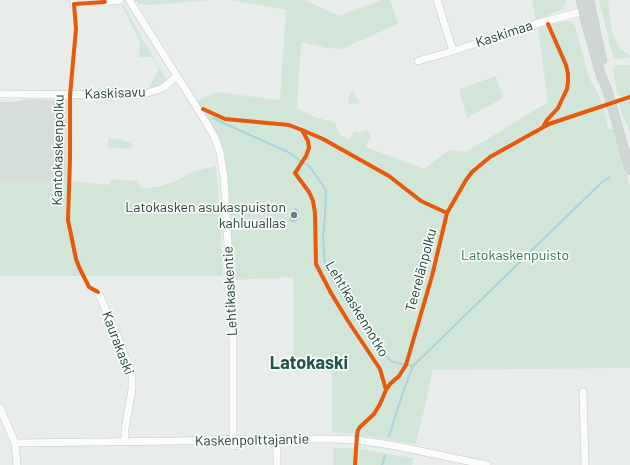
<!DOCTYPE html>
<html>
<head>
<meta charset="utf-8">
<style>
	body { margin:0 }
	canvas { display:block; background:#e8edeb }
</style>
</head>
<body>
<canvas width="630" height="465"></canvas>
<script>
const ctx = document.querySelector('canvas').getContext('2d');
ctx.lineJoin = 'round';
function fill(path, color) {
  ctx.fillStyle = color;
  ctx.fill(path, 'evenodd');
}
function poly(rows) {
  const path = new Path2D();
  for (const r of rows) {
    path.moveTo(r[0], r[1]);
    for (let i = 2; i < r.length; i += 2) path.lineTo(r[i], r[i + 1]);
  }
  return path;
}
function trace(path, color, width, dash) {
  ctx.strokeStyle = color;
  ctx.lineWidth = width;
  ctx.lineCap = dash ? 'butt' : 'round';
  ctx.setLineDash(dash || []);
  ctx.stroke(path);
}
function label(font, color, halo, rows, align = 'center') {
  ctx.font = font + ' Barlow,sans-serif';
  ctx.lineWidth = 3.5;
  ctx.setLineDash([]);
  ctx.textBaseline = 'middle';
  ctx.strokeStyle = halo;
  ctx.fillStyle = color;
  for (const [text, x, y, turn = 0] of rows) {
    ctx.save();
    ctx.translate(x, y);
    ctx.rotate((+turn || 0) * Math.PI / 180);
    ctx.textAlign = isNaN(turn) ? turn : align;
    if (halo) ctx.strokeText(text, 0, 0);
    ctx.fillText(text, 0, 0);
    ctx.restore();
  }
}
const built = poly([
	[28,99,67,100,66,180,0,180,0,102,15,102]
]);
const green = poly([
	[134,0,212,0,151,5,138,4,137,1,135,2],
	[230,0,305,0,339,16,381,0,390,0,398,24,341,49,326,48,301,42,297,108,312,116,335,123,340,135,350,140,354,131,360,133,362,131,366,131,368,130,371,139,369,140,366,147,424,169,449,150,466,152,548,102,538,28,553,23,570,21,574,23,589,78,599,95,606,119,608,129,613,129,630,185,630,368,433,370,416,444,373,437,357,436,357,434,332,432,332,371,294,371,293,277,235,280,234,272,232,267,226,171,223,154,195,102,216,92,280,100,286,10],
	[532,0,566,0,566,2,563,8,561,10,536,20],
	[599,0,610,0,608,1,612,32,620,49,630,55,630,58,615,59,613,57],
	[121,4,125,7,141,37,167,80,154,89,149,90,148,88,150,86,159,68,151,57,139,57,140,42],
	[616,65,630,65,630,95,622,97,617,92,613,70],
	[496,76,503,98,467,118,459,89],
	[115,89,143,89,143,91,115,92],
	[354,92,356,98,360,102,359,104,348,103,349,95,350,93],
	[67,100,73,100,72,181,108,185,113,179,136,181,143,188,158,187,176,181,193,171,216,166,219,200,223,276,0,276,0,180,66,180],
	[630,100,630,131,621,112,619,103],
	[109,138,119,139,130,143,133,145,130,149,109,148,107,145],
	[333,448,353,448,413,458,412,465,333,465]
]);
const water = poly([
	[296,208,299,211,299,218,295,222,291,222,289,220,289,216,292,210]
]);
const stream = poly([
	[213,118,230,126,288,152,310,167,326,190,325,216,323,237,325,266,343,298,384,355,393,362,413,366],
	[389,436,403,392,413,366,602,182,610,177],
	[382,465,385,455]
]);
const minor = poly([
	[74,0,74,4],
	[129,0,206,122,215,138,220,152,224,178,233,328,233,446],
	[437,0,453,51],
	[105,2,120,0],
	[418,61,453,51,535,24,588,10],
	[0,94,141,95,163,88,177,76],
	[98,292,116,333,132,374,132,389,125,429,125,442],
	[583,392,585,465],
	[0,408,15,443,17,465],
	[277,439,277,465],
	[15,443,179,441,233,439,333,439,356,440,391,445,487,465]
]);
const major = poly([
	[581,0,583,12,601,76,607,89,630,170],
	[589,0,602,60]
]);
const cycleway = poly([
	[203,109,225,119,289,125,302,130,323,139,389,176,421,201,447,213],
	[543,127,547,120,558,108,567,89,568,82,568,74,566,65,548,24],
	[302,130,308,141,309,148,306,156,295,173,309,192,313,201,315,213,316,264,331,293,348,321,380,369,386,390],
	[98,292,89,287,79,267,76,259,68,220,70,158,70,95,76,29,74,4,105,2],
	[355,465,357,435,358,430,360,427,374,414,380,404,386,390,390,384,399,376,406,365,432,276,447,213,466,180,472,172,490,157,549,124,630,97]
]);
const markers = [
	[294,215,4,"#697e78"]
];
const streetNames = [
	["Kaskimaa",504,34,-18],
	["Kaskisavu",115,93,-2],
	["Kantokaskenpolku",58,150,-89],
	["Teerelänpolku",421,270,-75],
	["Lehtikaskentie",230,291,-93],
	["Lehtikaskennotko",357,309,59],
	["Kaurakaski",118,343,69],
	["Kaskenpolttajantie",252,440,-1]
];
const poiNames = [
	["Latokasken asukaspuiston",286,207],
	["kahluuallas",286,223]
];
const parkNames = [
	["Latokaskenpuisto",515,255]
];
const districtNames = [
	["Latokaski",309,363]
];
fill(built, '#d6dedb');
fill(green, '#d1e6d8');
fill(water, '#a9d4db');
trace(stream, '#a9d4db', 2);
trace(minor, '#c5cac8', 8);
trace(major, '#c3ccc9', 10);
trace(minor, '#fcfcfc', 7);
trace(major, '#cfd7d5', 9);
trace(cycleway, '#e8590c', 4);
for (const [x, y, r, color] of markers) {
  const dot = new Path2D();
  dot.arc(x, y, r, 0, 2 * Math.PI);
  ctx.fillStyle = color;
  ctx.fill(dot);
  trace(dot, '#f7fbf9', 1.5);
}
label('14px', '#24423a', '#f7fbf9', streetNames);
label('14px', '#24423a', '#f7fbf9', poiNames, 'right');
label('14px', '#2d7a4b', '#f7fbf9', parkNames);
label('bold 18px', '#1f5548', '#f7fbf9', districtNames);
</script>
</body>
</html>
